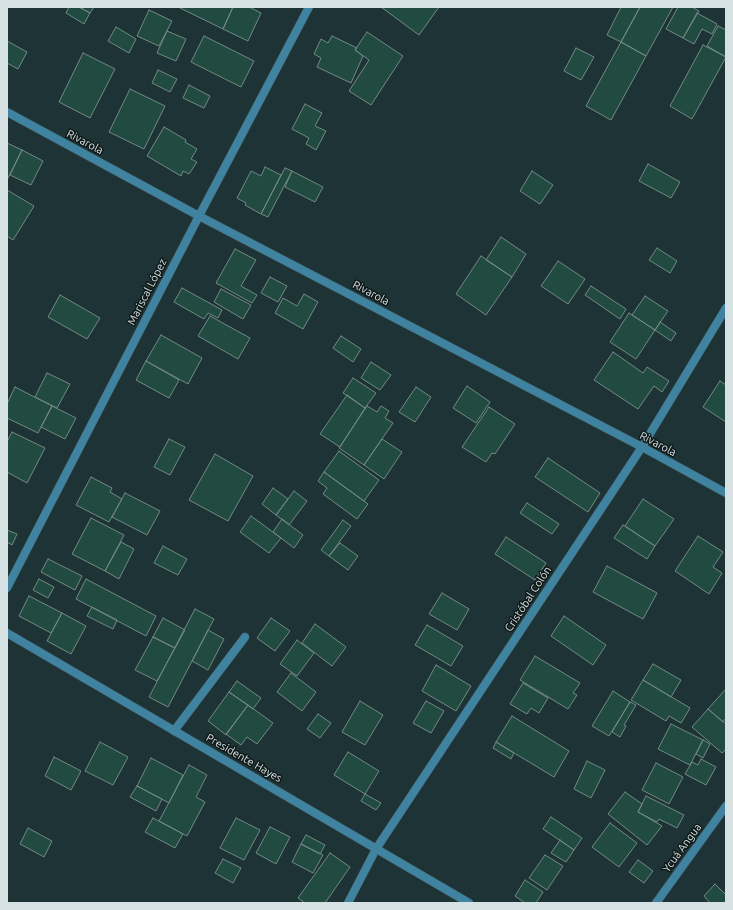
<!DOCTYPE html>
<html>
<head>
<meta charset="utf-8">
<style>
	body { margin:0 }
	#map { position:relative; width:733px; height:910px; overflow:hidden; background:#1e3335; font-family:Ubuntu,sans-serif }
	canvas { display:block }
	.frame { position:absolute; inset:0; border:8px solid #d5e1e3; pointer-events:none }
</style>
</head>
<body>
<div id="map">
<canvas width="733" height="910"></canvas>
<div class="frame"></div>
</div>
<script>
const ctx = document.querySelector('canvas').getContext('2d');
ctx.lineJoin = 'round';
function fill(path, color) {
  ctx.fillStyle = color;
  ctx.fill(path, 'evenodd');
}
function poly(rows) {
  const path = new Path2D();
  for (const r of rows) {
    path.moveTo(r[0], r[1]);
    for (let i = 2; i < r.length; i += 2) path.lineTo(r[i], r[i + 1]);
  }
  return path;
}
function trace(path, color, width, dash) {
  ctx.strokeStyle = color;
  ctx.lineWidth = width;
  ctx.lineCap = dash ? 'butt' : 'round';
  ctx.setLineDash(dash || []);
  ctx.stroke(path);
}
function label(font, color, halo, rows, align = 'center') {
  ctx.font = font + ' Ubuntu,sans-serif';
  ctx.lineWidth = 3;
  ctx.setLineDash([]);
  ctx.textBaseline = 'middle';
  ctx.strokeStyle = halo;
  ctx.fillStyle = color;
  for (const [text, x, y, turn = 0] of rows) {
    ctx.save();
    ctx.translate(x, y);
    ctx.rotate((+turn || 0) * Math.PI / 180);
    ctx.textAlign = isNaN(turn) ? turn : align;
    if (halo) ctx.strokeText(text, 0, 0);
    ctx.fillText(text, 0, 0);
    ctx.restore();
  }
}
const building = poly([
	[69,7,79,7,90,13,84,24,66,13,69,7],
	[79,7,94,7,90,13,79,7],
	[178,7,233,7,223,29,178,7],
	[233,7,249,7,261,13,248,41,223,29,233,7],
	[381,7,439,7,419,35,381,7],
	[621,7,640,7,621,42,607,35,621,7],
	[640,7,673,7,646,56,621,42,640,7],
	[678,7,692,7,699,11,683,38,666,29,678,7],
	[149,10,172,21,159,46,137,36,149,10],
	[697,13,717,24,712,34,702,29,694,44,683,38,697,13],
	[718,26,726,30,726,57,707,46,718,26],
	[116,27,136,39,129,53,108,41,116,27],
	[167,31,186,39,176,61,157,53,167,31],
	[367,32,403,56,371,105,349,91,369,60,355,50,367,32],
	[204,36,254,61,241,87,191,62,204,36],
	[332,36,357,48,355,50,363,56,351,83,317,67,321,58,314,54,321,39,328,43,332,36],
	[7,41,27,52,18,69,7,63,7,41],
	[621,42,646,56,611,120,586,106,621,42],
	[703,45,726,57,692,119,670,106,703,45],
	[576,48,594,57,581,80,564,71,576,48],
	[83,53,115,69,90,118,59,102,83,53],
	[158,70,177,79,170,92,152,83,158,70],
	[189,85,210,96,204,108,183,98,189,85],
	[130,89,165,106,144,149,109,132,130,89],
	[305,104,322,113,315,126,326,131,316,150,306,144,309,138,292,129,305,104],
	[164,127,186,140,185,142,197,149,191,159,197,162,189,174,183,171,181,176,147,156,164,127],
	[7,143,22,150,7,180,7,143],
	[22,150,43,161,31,185,10,175,22,150],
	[648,164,680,182,671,198,639,181,648,164],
	[265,167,281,175,261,214,245,205,246,203,237,198,251,171,261,176,265,167],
	[285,168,292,171,268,217,261,214,285,168],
	[292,171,323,187,315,202,285,187,292,171],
	[532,171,553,185,540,204,520,191,532,171],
	[7,190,34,206,13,240,7,236,7,190],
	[501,237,526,254,512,277,486,260,501,237],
	[657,248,677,261,670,273,649,260,657,248],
	[235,249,256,260,241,286,257,295,252,303,216,283,235,249],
	[481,256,512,277,486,315,456,294,481,256],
	[558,261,585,279,568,304,541,286,558,261],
	[270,277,287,286,278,302,261,293,270,277],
	[591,286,626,309,620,319,585,295,591,286],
	[182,288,222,310,218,318,208,313,204,319,174,302,182,288],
	[221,289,251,305,243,319,214,302,221,289],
	[304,294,318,302,303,329,275,313,283,298,297,306,304,294],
	[60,295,100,318,87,339,48,317,60,295],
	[645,296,668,311,655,330,632,315,645,296],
	[629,313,655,330,636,359,610,342,629,313],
	[210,316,250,338,238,359,198,336,210,316],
	[660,322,676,333,671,341,655,330,660,322],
	[161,335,202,358,188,384,146,361,161,335],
	[341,336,361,349,353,362,333,348,341,336],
	[613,352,643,373,647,367,669,381,662,392,654,386,638,409,594,380,613,352],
	[146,361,179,380,169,398,136,380,146,361],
	[371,362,391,375,380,390,361,378,371,362],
	[47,373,70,384,57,408,35,397,47,373],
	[353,378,376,393,365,408,343,393,353,378],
	[720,381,726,385,726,422,703,407,720,381],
	[467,386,490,402,476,423,453,408,467,386],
	[15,387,52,406,38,433,7,418,7,404,15,387],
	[416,387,431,397,415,422,399,412,416,387],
	[347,395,365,408,340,447,320,434,347,395],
	[52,406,76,418,65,439,41,427,52,406],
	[367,406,377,412,381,406,389,411,385,418,393,423,364,465,339,448,367,406],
	[489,407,515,424,495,454,492,453,486,462,462,447,489,407],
	[12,432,45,448,27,483,7,472,7,442,12,432],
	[169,439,185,447,170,475,154,467,169,439],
	[382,439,402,452,384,479,364,465,382,439],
	[339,451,379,480,364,501,324,472,339,451],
	[215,454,253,476,228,521,189,500,215,454],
	[548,458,600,493,588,512,535,477,548,458],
	[324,472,368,504,357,519,323,494,327,488,318,481,324,472],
	[91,477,112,488,110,492,122,499,109,522,76,505,91,477],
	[273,488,288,499,276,515,262,504,273,488],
	[294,491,307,501,289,525,276,515,294,491],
	[125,493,160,511,147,535,112,517,125,493],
	[643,499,674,519,655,546,625,526,643,499],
	[527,503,559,524,552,534,520,513,527,503],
	[251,516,281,538,269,553,240,532,251,516],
	[91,518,124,535,105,571,72,554,91,518],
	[282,519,303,535,294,548,273,532,282,519],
	[343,520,351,526,329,556,321,550,343,520],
	[623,525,655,546,647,559,614,538,623,525],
	[7,530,17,534,12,545,7,542,7,530],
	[698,536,723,552,713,567,722,573,709,594,675,571,698,536],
	[506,537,546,563,535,580,495,554,506,537],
	[121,542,134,549,119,579,105,571,121,542],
	[340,543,358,556,348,570,329,556,340,543],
	[163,546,187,559,178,575,154,563,163,546],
	[48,559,82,576,75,590,41,572,48,559],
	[607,566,657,593,643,619,593,592,607,566],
	[39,579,54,587,48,598,33,590,39,579],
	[86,579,156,616,146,636,76,599,86,579],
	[442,593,469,609,457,630,429,614,442,593],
	[29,596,62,613,51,633,19,616,29,596],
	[92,607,117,620,113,629,87,616,92,607],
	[195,609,214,619,168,707,149,697,195,609],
	[62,613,86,626,71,654,47,641,62,613],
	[564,616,606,645,593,665,551,636,564,616],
	[163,618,185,630,175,648,153,637,163,618],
	[271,618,290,631,275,651,257,638,271,618],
	[315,624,346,647,332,666,302,643,315,624],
	[427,625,463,646,451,666,415,645,427,625],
	[208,630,224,639,208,670,192,661,208,630],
	[153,637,175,648,157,681,135,670,153,637],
	[297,640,314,653,297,676,280,664,297,640],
	[535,656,580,683,573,693,577,695,568,709,520,680,535,656],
	[653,664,681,680,671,697,643,680,653,664],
	[436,665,471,686,456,711,422,691,436,665],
	[291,673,316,692,302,711,277,692,291,673],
	[643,680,690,708,681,723,669,716,666,721,631,700,643,680],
	[237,681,261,698,253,709,229,692,237,681],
	[523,683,548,698,539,713,531,708,527,714,510,704,523,683],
	[726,689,726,718,723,722,708,709,726,689],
	[613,691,630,702,609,736,592,726,613,691],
	[229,692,248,705,226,735,208,721,229,692],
	[360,701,383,715,365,745,342,732,360,701],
	[426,701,444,711,431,733,413,723,426,701],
	[630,702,636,705,624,725,626,726,620,737,612,732,630,702],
	[248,705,273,723,257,744,247,737,241,745,226,734,248,705],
	[708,709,726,724,726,749,722,753,692,727,708,709],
	[318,714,331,723,320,738,307,729,318,714],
	[512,716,569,751,554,777,496,742,512,716],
	[671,724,703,740,690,765,658,749,671,724],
	[703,740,710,744,703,758,696,754,703,740],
	[100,742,128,757,113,785,85,771,100,742],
	[496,742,514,753,511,759,493,748,496,742],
	[348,752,379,771,365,794,334,775,348,752],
	[54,757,81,771,71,790,45,776,54,757],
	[151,758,183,775,169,803,137,786,151,758],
	[701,759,716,767,706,785,685,774,692,762,698,765,701,759],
	[587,761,605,770,591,798,574,789,587,761],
	[656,763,683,777,669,804,642,790,656,763],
	[189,765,207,775,196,797,205,802,187,836,159,821,189,765],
	[137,786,162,799,156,811,130,797,137,786],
	[625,792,642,804,638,812,662,826,647,845,608,814,625,792],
	[365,794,381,803,376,810,361,801,365,794],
	[646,796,684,815,677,828,659,819,657,822,638,812,646,796],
	[551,817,582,838,574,850,543,829,551,817],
	[153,818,183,834,175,848,145,832,153,818],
	[236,818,260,830,244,860,220,848,236,818],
	[610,823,637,843,619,867,592,847,610,823],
	[270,827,290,837,276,864,256,853,270,827],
	[28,828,52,841,44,857,20,844,28,828],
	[306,835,325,845,320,854,301,844,306,835],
	[560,840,574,850,566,862,551,853,560,840],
	[301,844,323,855,313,873,292,862,301,844],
	[330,853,350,867,325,903,305,903,298,898,330,853],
	[545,855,563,866,547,890,529,878,545,855],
	[223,859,241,868,233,883,215,873,223,859],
	[638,860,653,871,644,883,629,872,638,860],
	[525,880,543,892,536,903,525,903,515,896,525,880],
	[715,884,726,895,726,903,710,903,704,896,715,884]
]);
const lane = poly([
	[174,731,245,637]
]);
const street = poly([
	[7,112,199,216,642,447,726,493],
	[7,588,199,216,309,7],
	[7,633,469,903],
	[348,903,376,849,642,447,726,308],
	[656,903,726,806]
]);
const streetNames = [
	["Rivarola",85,142,28],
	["Mariscal López",147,292,-63],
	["Rivarola",371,293,28],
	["Rivarola",658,444,28],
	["Cristóbal Colón",528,599,-57],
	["Presidente Hayes",244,758,30],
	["Ycuá Angua",682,848,-54]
];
fill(building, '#214a41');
trace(building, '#738a84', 1);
trace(lane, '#3b4f51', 9);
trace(street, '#3b4f51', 9);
trace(lane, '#4083a1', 8);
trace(street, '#4083a1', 8);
label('11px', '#d5e1e3', '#10191a', streetNames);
</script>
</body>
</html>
